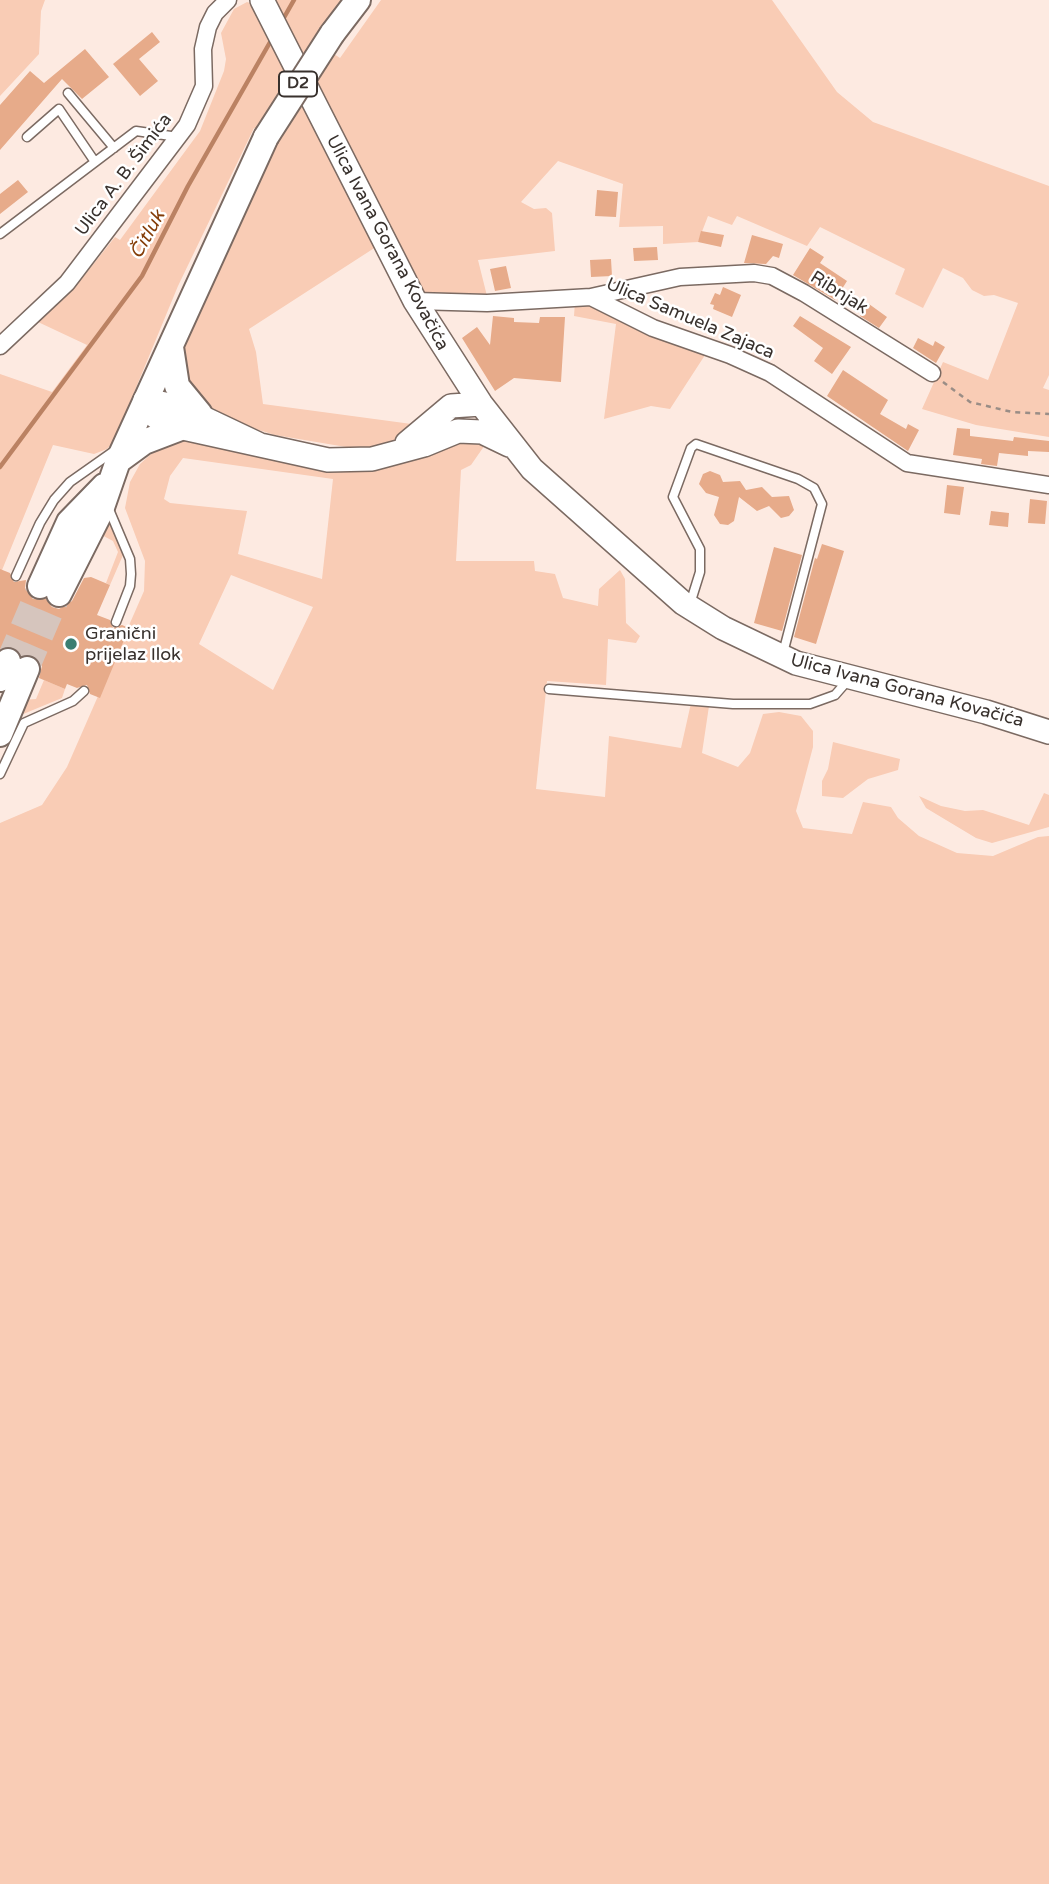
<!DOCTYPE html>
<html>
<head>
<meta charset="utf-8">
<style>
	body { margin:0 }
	canvas { display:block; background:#fdeae1 }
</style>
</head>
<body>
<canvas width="1049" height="1884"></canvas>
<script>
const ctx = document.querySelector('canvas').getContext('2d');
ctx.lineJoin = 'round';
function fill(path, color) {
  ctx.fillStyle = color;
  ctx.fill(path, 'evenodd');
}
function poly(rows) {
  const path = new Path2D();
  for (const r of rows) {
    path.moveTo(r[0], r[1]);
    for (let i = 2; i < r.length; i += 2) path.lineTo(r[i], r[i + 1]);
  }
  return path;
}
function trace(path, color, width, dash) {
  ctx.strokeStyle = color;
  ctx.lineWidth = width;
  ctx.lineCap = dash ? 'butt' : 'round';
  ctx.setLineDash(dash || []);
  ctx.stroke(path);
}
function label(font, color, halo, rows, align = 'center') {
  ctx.font = font + ' "Varela Round",sans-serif';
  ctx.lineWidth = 5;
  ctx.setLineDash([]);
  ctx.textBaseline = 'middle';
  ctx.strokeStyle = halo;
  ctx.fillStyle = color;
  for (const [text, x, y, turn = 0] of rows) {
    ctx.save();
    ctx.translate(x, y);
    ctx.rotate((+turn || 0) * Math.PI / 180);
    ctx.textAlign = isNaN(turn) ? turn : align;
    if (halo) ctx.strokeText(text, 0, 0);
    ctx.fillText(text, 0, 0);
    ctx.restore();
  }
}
const green = poly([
	[0,0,45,0,41,11,39,54,0,96],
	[275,0,342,0,313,40,340,58,381,0,772,0,837,92,873,122,1049,186,1049,375,1043,388,1049,390,1049,437,976,425,922,409,943,362,988,380,1018,303,994,295,984,296,972,290,963,278,943,268,923,308,895,294,905,269,820,227,807,246,737,216,732,225,708,216,698,242,663,244,663,226,619,227,623,184,558,161,521,202,534,209,546,208,552,213,555,251,478,260,487,296,427,296,420,291,316,90],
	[247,2,253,4,379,245,249,329,256,352,263,404,419,425,403,439,372,449,346,447,275,435,227,420,191,398,180,361,187,334,275,137,254,128,178,286,114,441,107,449,94,454,53,445,0,575,0,374,52,392,87,345,38,322,75,287,115,237,120,240,200,131,224,71,226,59,221,33,234,9],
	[575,302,594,305,707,352,670,409,651,406,604,419,616,324,574,316],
	[458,438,487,442,471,465,461,470,456,561,534,561,535,571,555,574,563,598,598,606,599,589,620,570,625,579,626,623,640,636,636,643,608,639,606,685,547,681,536,789,605,797,609,736,681,748,691,703,709,706,702,753,738,767,750,753,763,714,779,712,801,716,813,731,813,747,796,811,803,828,852,834,863,802,891,807,898,818,919,836,957,853,993,856,1038,837,1049,836,1049,1884,0,1884,0,823,42,805,67,767,144,591,145,561,125,508,130,482,140,464,151,454,176,439,313,461],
	[183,458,333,479,322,579,238,554,247,511,170,503,164,499,170,476],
	[231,575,313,607,273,690,199,644],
	[110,520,123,555,110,585,106,583,118,552,113,541,96,532],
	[44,680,65,689,62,698,16,717,23,700,36,699],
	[833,742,900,759,898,770,868,779,843,798,822,796,822,781,828,769],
	[1044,793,1049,795,1049,827,992,843,976,838,926,808,919,796,941,806,965,811,983,810,1029,825]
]);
const stream = poly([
	[282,21,294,0],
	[0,467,142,276,188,186,273,37]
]);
const building = poly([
	[152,32,160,42,139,59,158,81,140,96,113,64],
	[85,49,109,77,82,99,62,79,0,150,0,105,30,71,44,83],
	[18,180,28,192,0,214,0,194],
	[597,190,618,192,616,217,595,216],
	[701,231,724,235,721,247,698,242],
	[752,235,783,244,779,258,773,256,766,264,744,263],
	[657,247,658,260,634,261,633,248],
	[810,248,824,257,820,263,847,281,835,300,793,275],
	[611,259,612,276,591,277,590,260],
	[506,266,511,288,495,291,490,269],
	[723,287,741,295,732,317,713,309,714,305,710,304,715,293,720,295],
	[869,304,887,317,879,328,860,316],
	[493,316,514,318,514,322,539,323,540,317,565,317,561,382,514,378,495,391,462,338,477,327,490,345],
	[800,316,851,347,832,374,814,361,823,348,793,326],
	[918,338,933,346,935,341,945,347,936,363,913,348],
	[843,370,888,400,880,414,906,429,908,424,919,430,908,451,827,396],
	[957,428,970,429,970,436,1013,441,1014,437,1049,441,1049,452,1028,451,1028,456,999,453,997,466,981,464,982,459,953,455],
	[710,471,720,475,723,482,740,481,746,490,762,487,772,497,789,496,794,510,789,516,781,518,769,506,757,511,739,497,734,521,728,525,720,524,714,515,719,497,706,493,699,484,703,474],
	[947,485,964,487,960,515,944,513],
	[1030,499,1047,501,1045,524,1028,523],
	[991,511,1009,513,1008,527,989,525],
	[822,544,844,551,816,644,794,637,815,558,817,559],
	[774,547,802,555,782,631,754,623],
	[0,569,10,573,14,582,26,580,25,588,33,599,46,599,52,607,59,609,72,601,84,578,91,577,110,585,97,615,110,620,113,628,122,625,129,628,100,698,90,694,87,685,77,688,67,684,65,689,39,678,42,666,33,656,21,656,13,647,0,649]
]);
const primaryTunnel = poly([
	[8,661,40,586],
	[27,669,59,594]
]);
const path = poly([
	[943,382,970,402,1012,412,1049,414]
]);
const lane = poly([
	[68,93,114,148],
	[27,137,59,109,95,162],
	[0,234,136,131,178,137],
	[108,507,130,559,131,574,130,586,116,622],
	[16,576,40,523,54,500,70,482,114,451],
	[690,604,700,572,700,549,673,497,691,448,696,444,798,479,814,488,822,504,783,653],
	[549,689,733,704,810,704,835,695,849,679],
	[0,774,24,723,73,701,84,691]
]);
const street = poly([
	[591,297,653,328,730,355,770,373,907,463,1049,485],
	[415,301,487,303,591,297,680,277,754,273,772,276,804,293,932,373],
	[0,346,67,283,187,125,204,86,203,49,208,27,215,13,228,0]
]);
const secondary = poly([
	[262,0,415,301,481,404,532,469,683,603,723,628,796,663,986,712,1049,732],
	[407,443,451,406,481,404],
	[258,444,180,407,145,400,150,412,165,424,328,460,372,459,424,445,458,431,482,432,509,445]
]);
const primary = poly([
	[332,34,358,0],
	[171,347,177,386,200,414],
	[118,461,144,442,178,429],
	[40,586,69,522,104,486],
	[59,594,100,513,118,461,266,137],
	[0,679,8,661],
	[0,734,27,669]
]);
const primaryBridge = poly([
	[266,137,332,34]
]);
const markers = [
	[71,644,7,"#3a7e72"]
];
const shields = [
	[298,84,38]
];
const shieldNames = [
	["D2",298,84]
];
const streetNames = [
	["Ulica A. B. Šimića",124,175,-53],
	["Ulica Ivana Gorana Kovačića",387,243,62],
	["Ribnjak",839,293,32],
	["Ulica Samuela Zajaca",690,319,23],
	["Ulica Ivana Gorana Kovačića",907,691,15]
];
const poiNames = [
	["Granični",85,634],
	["prijelaz Ilok",85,655]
];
const waterNames = [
	["Čitluk",148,235,-61]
];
fill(green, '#f9ccb5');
trace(stream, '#bb8263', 4.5);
fill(building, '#e7ab8a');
trace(primaryTunnel, '#d6c5bd', 24, [24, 12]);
trace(lane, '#7b6a62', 11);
trace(street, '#7b6a62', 19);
trace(secondary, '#7b6a62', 26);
trace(primary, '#7b6a62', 28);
trace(path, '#9a8d86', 2.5, [5, 5]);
trace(lane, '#fff', 8);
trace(street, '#fff', 16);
trace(secondary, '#fff', 23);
trace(primary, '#fff', 24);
trace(primaryBridge, '#7b6a62', 28, []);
trace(primaryBridge, '#fff', 24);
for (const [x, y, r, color] of markers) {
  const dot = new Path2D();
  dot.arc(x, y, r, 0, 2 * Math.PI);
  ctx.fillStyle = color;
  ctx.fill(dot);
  trace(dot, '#fff', 2.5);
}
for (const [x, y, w] of shields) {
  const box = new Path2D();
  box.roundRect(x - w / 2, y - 12.5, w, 25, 5);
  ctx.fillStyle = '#fff';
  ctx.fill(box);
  trace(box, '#38312d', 2);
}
label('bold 16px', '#38312d', null, shieldNames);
label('18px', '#38312d', '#fff', streetNames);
label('18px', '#38312d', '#fff', poiNames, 'left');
label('italic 19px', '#843d08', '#fff', waterNames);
</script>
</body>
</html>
